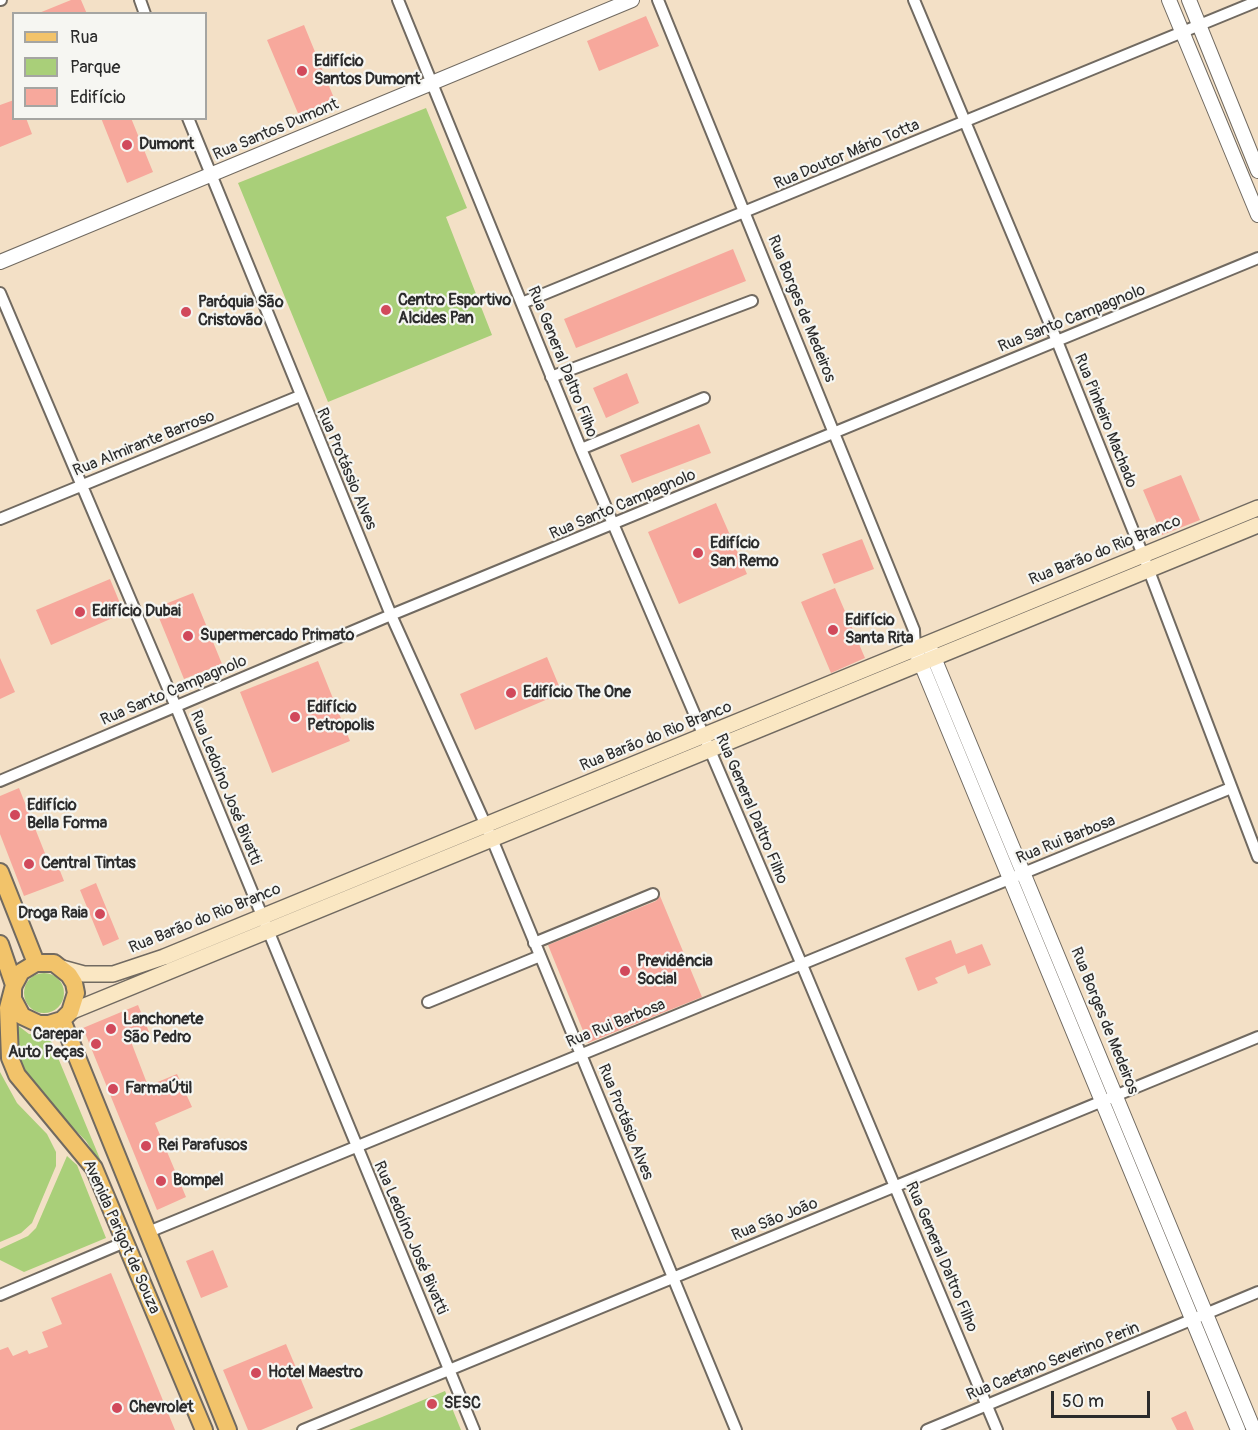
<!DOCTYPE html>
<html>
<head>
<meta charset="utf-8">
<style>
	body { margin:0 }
	#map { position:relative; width:1258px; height:1430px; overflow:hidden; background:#f3e0c6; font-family:Pangolin,sans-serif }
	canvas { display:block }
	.legend { position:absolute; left:12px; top:12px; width:195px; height:108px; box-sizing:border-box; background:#f6f6f2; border:2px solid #a5a5a2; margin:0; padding:8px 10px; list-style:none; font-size:18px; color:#2b2b2b }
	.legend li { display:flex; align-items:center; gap:12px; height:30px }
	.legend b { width:30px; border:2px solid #a5a5a2 }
	.scale { position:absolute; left:1051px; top:1391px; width:99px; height:27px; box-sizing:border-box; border:3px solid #2b2b2b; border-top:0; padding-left:8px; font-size:18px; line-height:21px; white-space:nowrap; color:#2b2b2b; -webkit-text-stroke:4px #f6f6f2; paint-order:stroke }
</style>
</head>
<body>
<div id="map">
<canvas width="1258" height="1430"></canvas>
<ul class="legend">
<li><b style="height:8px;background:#f2c36a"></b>Rua</li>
<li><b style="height:16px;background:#a9cf79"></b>Parque</li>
<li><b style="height:16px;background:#f7a89c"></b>Edifício</li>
</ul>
<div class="scale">50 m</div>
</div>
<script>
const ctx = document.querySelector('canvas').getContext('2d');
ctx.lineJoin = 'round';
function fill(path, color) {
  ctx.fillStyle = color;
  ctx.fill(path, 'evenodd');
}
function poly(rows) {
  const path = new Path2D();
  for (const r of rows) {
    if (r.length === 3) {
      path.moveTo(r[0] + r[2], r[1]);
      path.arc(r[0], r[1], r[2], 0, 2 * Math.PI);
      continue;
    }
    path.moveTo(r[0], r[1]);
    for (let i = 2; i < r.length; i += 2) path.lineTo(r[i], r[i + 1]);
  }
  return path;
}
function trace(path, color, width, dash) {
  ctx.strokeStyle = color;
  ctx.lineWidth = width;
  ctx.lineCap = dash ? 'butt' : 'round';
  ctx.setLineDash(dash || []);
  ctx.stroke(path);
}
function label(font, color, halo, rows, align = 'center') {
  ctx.font = font + ' Pangolin,sans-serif';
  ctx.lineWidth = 4.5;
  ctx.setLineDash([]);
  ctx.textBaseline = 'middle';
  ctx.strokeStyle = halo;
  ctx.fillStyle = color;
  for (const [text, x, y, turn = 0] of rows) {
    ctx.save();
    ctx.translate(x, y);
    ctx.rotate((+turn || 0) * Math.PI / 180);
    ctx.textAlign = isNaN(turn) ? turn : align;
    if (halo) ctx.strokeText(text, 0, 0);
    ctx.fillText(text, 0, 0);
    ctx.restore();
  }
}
const green = poly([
	[426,108,467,208,446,217,492,335,328,402,238,183],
	[44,993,20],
	[16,1024,29,1034,49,1036,105,1171,86,1141,44,1098,26,1075,18,1052],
	[0,1072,17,1103,47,1134,56,1152,56,1166,32,1223,21,1233,0,1242],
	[67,1156,77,1165,106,1238,24,1272,0,1260,0,1249,28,1236,36,1228],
	[445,1391,461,1430,349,1430,382,1417]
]);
const building = poly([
	[71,0,81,0,87,14,39,13],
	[646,16,659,46,599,71,587,41],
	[304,25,336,103,300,118,267,40],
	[14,100,14,118,26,118,32,134,0,147,0,105],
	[101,118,131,118,153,172,127,183],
	[733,249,746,281,576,348,564,319],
	[627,373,639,403,606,418,593,388],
	[699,424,711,453,632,483,620,455],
	[1181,475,1200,520,1162,535,1143,490],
	[716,503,747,574,679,604,648,532],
	[862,539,874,569,834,584,822,554],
	[110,579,124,613,51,645,36,610],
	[835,588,865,658,831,673,801,602],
	[193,593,222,664,184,679,155,608],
	[547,657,562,693,475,730,460,694],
	[0,658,15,692,0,699],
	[318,661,350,741,272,773,240,692],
	[19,788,50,866,57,863,64,881,24,896,0,834,0,796],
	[96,883,119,939,103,946,80,890],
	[660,896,702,997,588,1043,548,945,656,901],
	[951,940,956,954,982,944,991,965,968,974,965,965,935,978,938,983,918,991,905,958],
	[138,1005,149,1032,130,1039,148,1086,177,1074,192,1107,155,1123,186,1197,157,1210,83,1028],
	[213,1250,228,1287,201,1298,186,1261],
	[111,1273,175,1430,0,1430,0,1350,8,1347,13,1356,27,1350,29,1354,48,1347,42,1332,62,1324,51,1298],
	[286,1344,313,1408,261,1430,248,1430,223,1370],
	[1186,1411,1194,1430,1177,1430,1171,1418]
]);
const minor = poly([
	[0,0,1,0],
	[140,0,145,14],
	[398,0,581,449,802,965,997,1430],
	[658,0,914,630,915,649],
	[914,0,1057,341,1143,555,1258,857],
	[188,118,391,615,492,839,736,1430],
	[0,293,176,707,474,1430],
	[522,303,1258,1],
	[551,377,752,301],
	[581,449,704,398],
	[0,519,300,396],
	[0,781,391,615,1258,258],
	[534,943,653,894],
	[428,1002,540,956],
	[146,1233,1231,788],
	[0,1295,125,1242],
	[303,1430,1258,1037],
	[927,1430,1258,1292]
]);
const tertiary = poly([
	[1169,0,1258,215],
	[1189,0,1258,171],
	[0,262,632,0],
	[930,648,1254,1430],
	[917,654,1238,1430]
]);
const secondary = poly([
	[62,968,84,974,113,974,164,957,1258,508],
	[70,1012,1258,525]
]);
const primary = poly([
	[0,872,36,963],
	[0,944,14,985],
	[13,990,13,999,22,1016,39,1024,49,1024,62,1020,70,1012,76,993,74,983,69,975,54,963,36,963,21,972,14,985,8,1008,10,1058,17,1075,94,1168,204,1430],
	[62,1020,228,1430]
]);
const markers = [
	[302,71,6,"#d1495b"],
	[127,145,6,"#d1495b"],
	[386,310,6,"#d1495b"],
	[186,312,6,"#d1495b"],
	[698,553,6,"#d1495b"],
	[80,612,6,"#d1495b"],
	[833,630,6,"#d1495b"],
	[188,636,6,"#d1495b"],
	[511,693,6,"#d1495b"],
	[295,717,6,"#d1495b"],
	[15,815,6,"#d1495b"],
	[29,864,6,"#d1495b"],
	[100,914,6,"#d1495b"],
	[625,971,6,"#d1495b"],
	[111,1029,6,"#d1495b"],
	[96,1044,6,"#d1495b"],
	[113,1089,6,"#d1495b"],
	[146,1146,6,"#d1495b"],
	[161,1181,6,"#d1495b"],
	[256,1373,6,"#d1495b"],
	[432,1404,6,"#d1495b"],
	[117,1408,6,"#d1495b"]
];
const poiNames = [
	["Edifício",314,62],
	["Santos Dumont",314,80],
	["Dumont",139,145],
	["Centro Esportivo",398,301],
	["Alcides Pan",398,319],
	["Paróquia São",198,303],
	["Cristovão",198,321],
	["Edifício",710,544],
	["San Remo",710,562],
	["Edifício Dubai",92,612],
	["Edifício",845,621],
	["Santa Rita",845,639],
	["Supermercado Primato",200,636],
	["Edifício The One",523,693],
	["Edifício",307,708],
	["Petropolis",307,726],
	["Edifício",27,806],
	["Bella Forma",27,824],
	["Central Tintas",41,864],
	["Droga Raia",88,914,"right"],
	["Previdência",637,962],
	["Social",637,980],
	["Lanchonete",123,1020],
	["São Pedro",123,1038],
	["Carepar",84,1035,"right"],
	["Auto Peças",84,1053,"right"],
	["FarmaÚtil",125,1089],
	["Rei Parafusos",158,1146],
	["Bompel",173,1181],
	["Hotel Maestro",268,1373],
	["SESC",444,1404],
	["Chevrolet",129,1408]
];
const streetNames = [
	["Rua Santos Dumont",276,130,-23],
	["Rua Doutor Mário Totta",847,155,-23],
	["Rua Borges de Medeiros",801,309,68],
	["Rua Santo Campagnolo",1072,319,-22],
	["Rua General Daltro Filho",562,362,68],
	["Rua Pinheiro Machado",1105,421,68],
	["Rua Almirante Barroso",144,444,-22],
	["Rua Protássio Alves",346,469,67],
	["Rua Santo Campagnolo",623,505,-23],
	["Rua Barão do Rio Branco",1105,551,-22],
	["Rua Santo Campagnolo",174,691,-23],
	["Rua Barão do Rio Branco",656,737,-22],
	["Rua Ledoíno José Bivatti",225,788,68],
	["Rua General Daltro Filho",751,809,67],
	["Rua Rui Barbosa",1066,840,-22],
	["Rua Barão do Rio Branco",205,919,-22],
	["Rua Borges de Medeiros",1104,1021,68],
	["Rua Rui Barbosa",616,1024,-22],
	["Rua Protásio Alves",625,1122,68],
	["Rua São João",775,1220,-22],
	["Avenida Parigot de Souza",121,1237,66],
	["Rua Ledoíno José Bivatti",410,1238,67],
	["Rua General Daltro Filho",941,1257,67],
	["Rua Caetano Severino Perin",1053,1362,-22]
];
fill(green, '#a9cf79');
fill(building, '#f7a89c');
trace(minor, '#716a61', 14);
trace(tertiary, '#716a61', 16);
trace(secondary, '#716a61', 18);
trace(primary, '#716a61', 20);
trace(minor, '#fff', 10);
trace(tertiary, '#fff', 14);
trace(secondary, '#fae7c3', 15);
trace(primary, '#f2c36a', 16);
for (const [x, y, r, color] of markers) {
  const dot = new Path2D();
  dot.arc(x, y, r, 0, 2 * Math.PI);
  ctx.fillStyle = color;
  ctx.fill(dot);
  trace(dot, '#f6f6f2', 2);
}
label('bold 16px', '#2b2b2b', '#f6f6f2', poiNames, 'left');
label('16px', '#2b2b2b', '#f6f6f2', streetNames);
</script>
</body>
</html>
